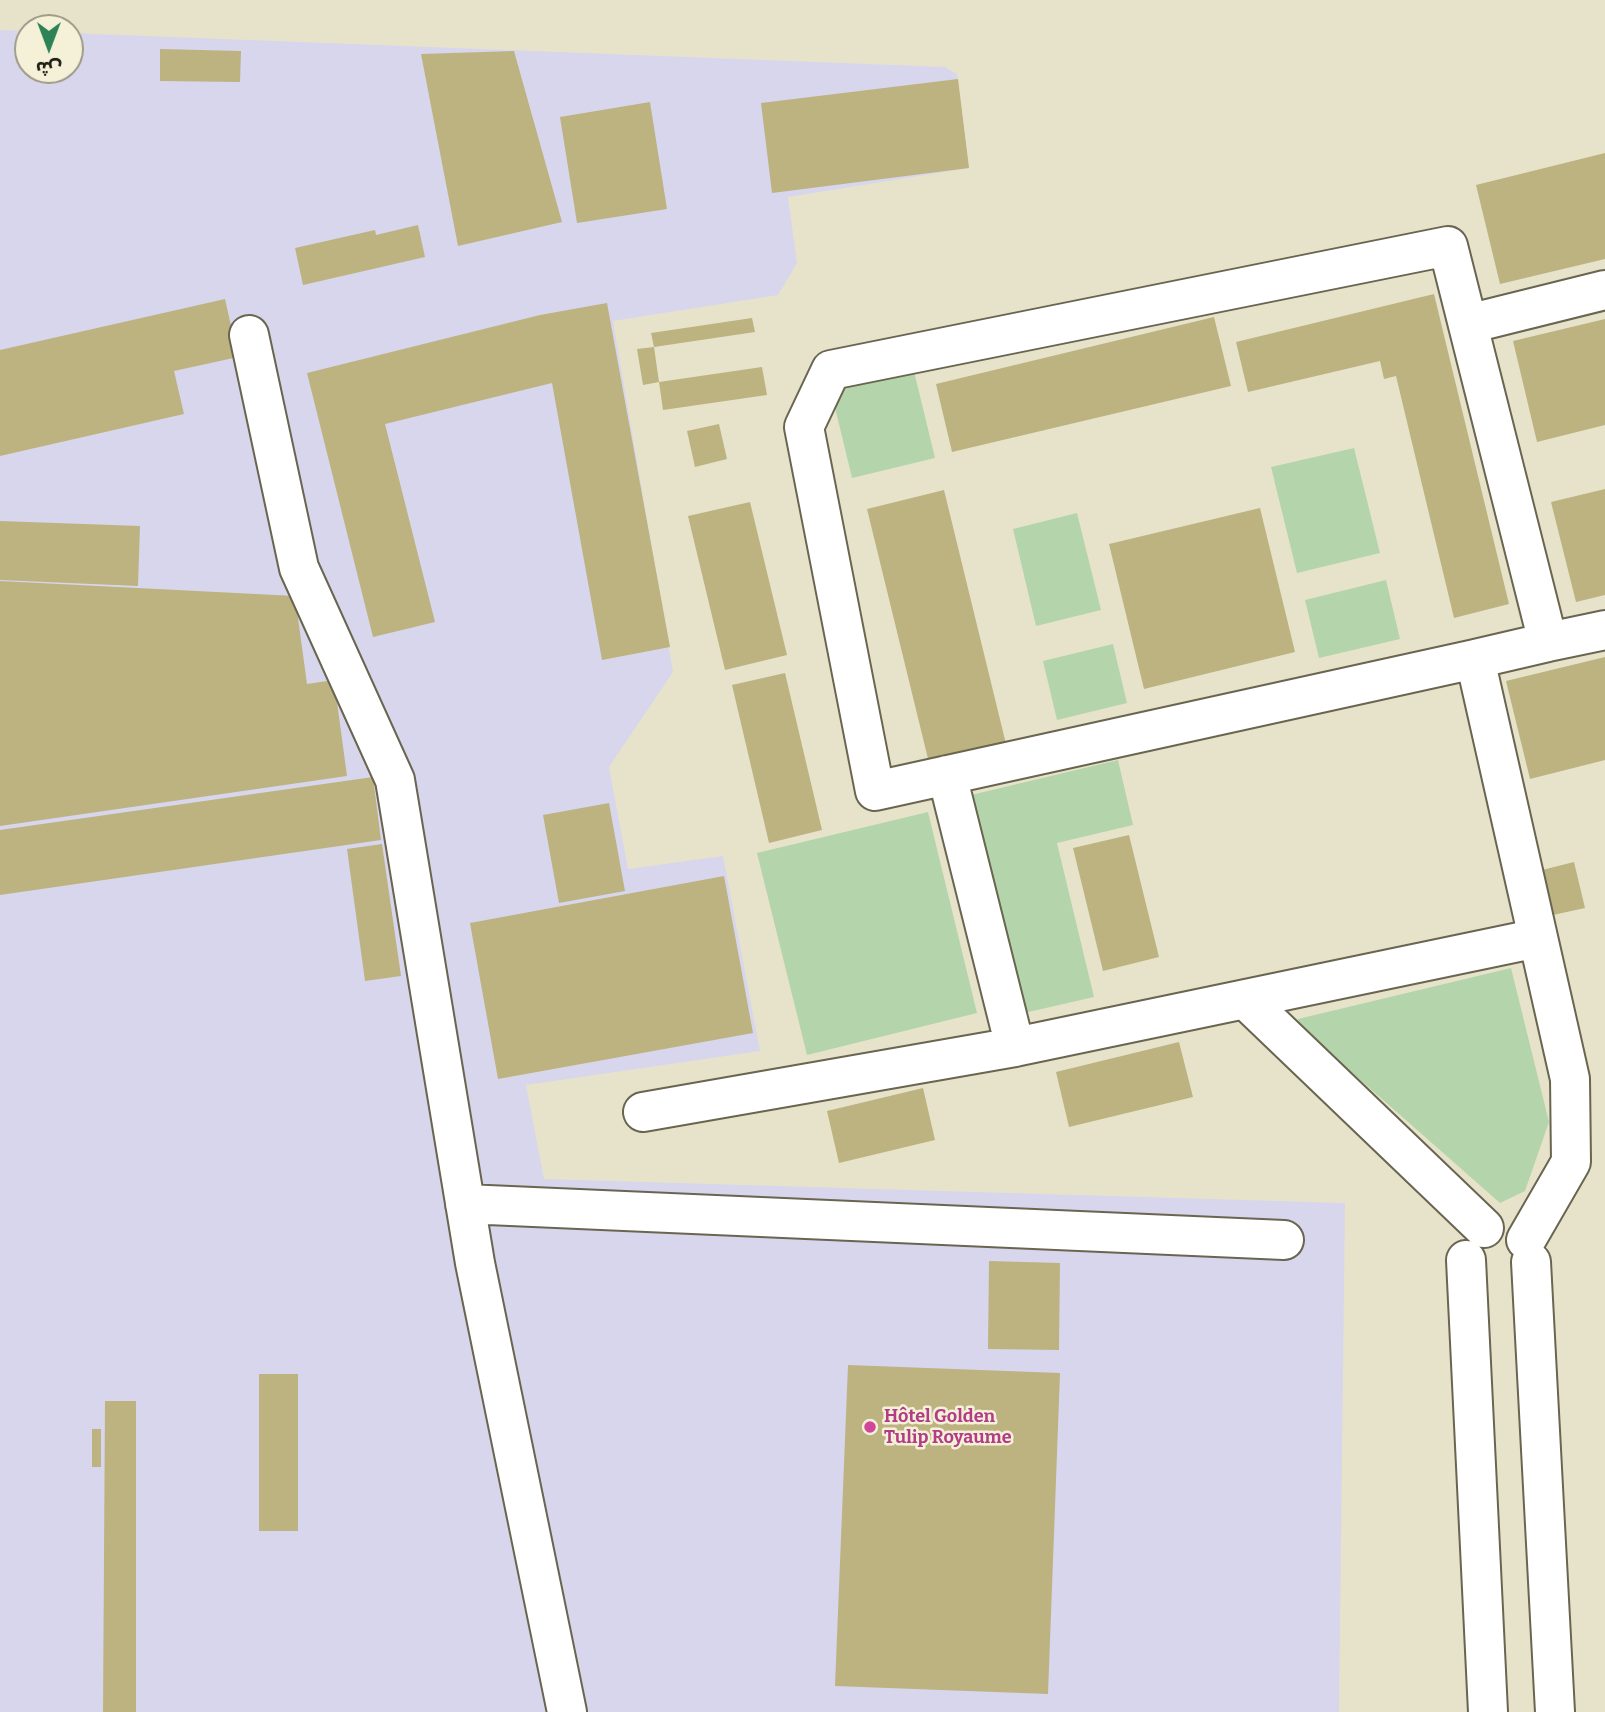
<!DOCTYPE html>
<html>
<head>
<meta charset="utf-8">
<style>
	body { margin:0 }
	#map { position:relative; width:1605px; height:1712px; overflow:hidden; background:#e7e3cb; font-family:Bitter,"Noto Sans Arabic",serif }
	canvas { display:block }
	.north { position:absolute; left:14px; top:14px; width:70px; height:70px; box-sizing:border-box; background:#f5f1d8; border:2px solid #a09d8b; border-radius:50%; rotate:180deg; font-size:19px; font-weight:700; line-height:28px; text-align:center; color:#212017 }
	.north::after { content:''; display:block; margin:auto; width:24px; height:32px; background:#2e8356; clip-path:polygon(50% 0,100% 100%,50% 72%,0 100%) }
</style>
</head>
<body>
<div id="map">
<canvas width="1605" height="1712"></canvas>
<div class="north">ش</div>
</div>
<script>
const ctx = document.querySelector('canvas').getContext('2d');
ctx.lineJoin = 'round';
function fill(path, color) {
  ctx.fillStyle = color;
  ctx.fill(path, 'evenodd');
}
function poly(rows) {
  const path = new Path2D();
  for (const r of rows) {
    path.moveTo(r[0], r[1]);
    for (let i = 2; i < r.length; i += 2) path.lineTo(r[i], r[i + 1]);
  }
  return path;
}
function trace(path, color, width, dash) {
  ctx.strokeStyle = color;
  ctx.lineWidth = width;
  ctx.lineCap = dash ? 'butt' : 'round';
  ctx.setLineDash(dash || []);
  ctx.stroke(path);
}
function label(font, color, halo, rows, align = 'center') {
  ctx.font = font + ' Bitter,serif';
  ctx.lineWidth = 5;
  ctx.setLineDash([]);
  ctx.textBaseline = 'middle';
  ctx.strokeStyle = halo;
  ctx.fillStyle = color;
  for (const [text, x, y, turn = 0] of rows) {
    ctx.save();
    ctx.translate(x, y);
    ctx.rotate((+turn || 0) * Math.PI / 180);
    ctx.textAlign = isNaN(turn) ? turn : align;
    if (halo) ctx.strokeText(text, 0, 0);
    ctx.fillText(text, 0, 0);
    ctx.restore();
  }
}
const industrial = poly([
	[0,30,28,31,28,70,70,70,70,33,945,67,957,74,969,168,788,197,797,263,778,295,613,321,673,672,609,767,628,869,723,856,760,1051,526,1085,544,1179,1345,1203,1339,1712,0,1712]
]);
const green = poly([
	[914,371,935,458,852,478,831,391],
	[1354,448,1380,553,1297,573,1271,467],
	[1077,513,1101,610,1036,626,1013,529],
	[1386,580,1400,639,1319,658,1305,600],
	[1113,644,1127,703,1057,720,1043,661],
	[1118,760,1133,825,1057,843,1094,997,1024,1013,971,795],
	[928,812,977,1013,807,1055,757,853],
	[1511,968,1549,1122,1525,1191,1500,1203,1299,1026,1298,1019]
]);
const building = poly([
	[160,49,241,51,240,82,160,81],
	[514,51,562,222,458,246,421,54],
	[958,79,969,168,772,193,761,103],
	[650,102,667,209,577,223,560,117],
	[1605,153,1605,259,1500,284,1476,185],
	[418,225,425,257,303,285,295,248,375,230,376,235],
	[1434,294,1509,604,1454,618,1396,376,1384,379,1380,361,1248,392,1236,342],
	[225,299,238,357,174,371,184,414,0,456,0,350],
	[607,303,670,647,602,660,552,383,385,424,435,622,373,637,307,373,540,315],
	[1214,317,1231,386,952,452,936,384],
	[752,318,755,332,654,347,659,382,643,385,637,349,654,347,651,333],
	[1605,319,1605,425,1537,442,1513,341],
	[762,367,767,395,663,410,659,382],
	[719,424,727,459,695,467,687,431],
	[1605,489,1605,595,1576,602,1551,502],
	[944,490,1007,748,930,767,867,509],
	[750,502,787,655,725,670,688,516],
	[1260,508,1295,652,1144,689,1109,544],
	[0,521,140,526,138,586,0,580],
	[0,581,295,596,307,684,334,680,347,776,0,826],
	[1605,657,1605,760,1530,779,1506,681],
	[785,673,822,830,769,843,732,685],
	[373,777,381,840,0,895,0,830],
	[609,803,625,891,559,903,543,815],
	[1129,835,1159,957,1103,971,1073,848],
	[382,844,401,976,365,981,347,849],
	[1574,862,1585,908,1553,915,1542,870],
	[724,876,753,1033,498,1079,470,923],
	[1179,1042,1193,1097,1069,1127,1056,1072],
	[923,1088,935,1140,839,1163,827,1111],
	[989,1261,1060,1263,1059,1350,988,1349],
	[848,1365,1060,1373,1048,1694,835,1686],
	[259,1374,298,1374,298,1531,259,1531],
	[105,1401,136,1401,136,1712,103,1712],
	[92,1429,101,1429,101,1467,92,1467]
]);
const minor = poly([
	[1468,324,1605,290],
	[249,335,299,568,395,780,475,1263,567,1712],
	[1475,659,1548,642],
	[947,775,1015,1047],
	[1245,999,1484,1228],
	[643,1112,1015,1047,1538,938],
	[465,1204,1284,1240],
	[1526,1240,1571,1162,1570,1079,1475,659,875,791,804,427,831,370,1448,246,1548,642,1605,630],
	[1466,1260,1488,1712],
	[1531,1262,1555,1712]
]);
const markers = [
	[870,1427,7,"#d1479c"]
];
const hotelNames = [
	["Hôtel Golden",884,1417],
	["Tulip Royaume",884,1438]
];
fill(industrial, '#d8d6ec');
fill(green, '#b4d4ac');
fill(building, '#bcb380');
trace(minor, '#696550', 42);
trace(minor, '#fff', 38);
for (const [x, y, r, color] of markers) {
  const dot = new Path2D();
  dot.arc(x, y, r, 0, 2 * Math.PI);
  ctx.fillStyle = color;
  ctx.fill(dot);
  trace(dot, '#f5f1d8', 2.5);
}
label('bold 18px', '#b23c85', '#f5f1d8', hotelNames, 'left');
</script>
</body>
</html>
